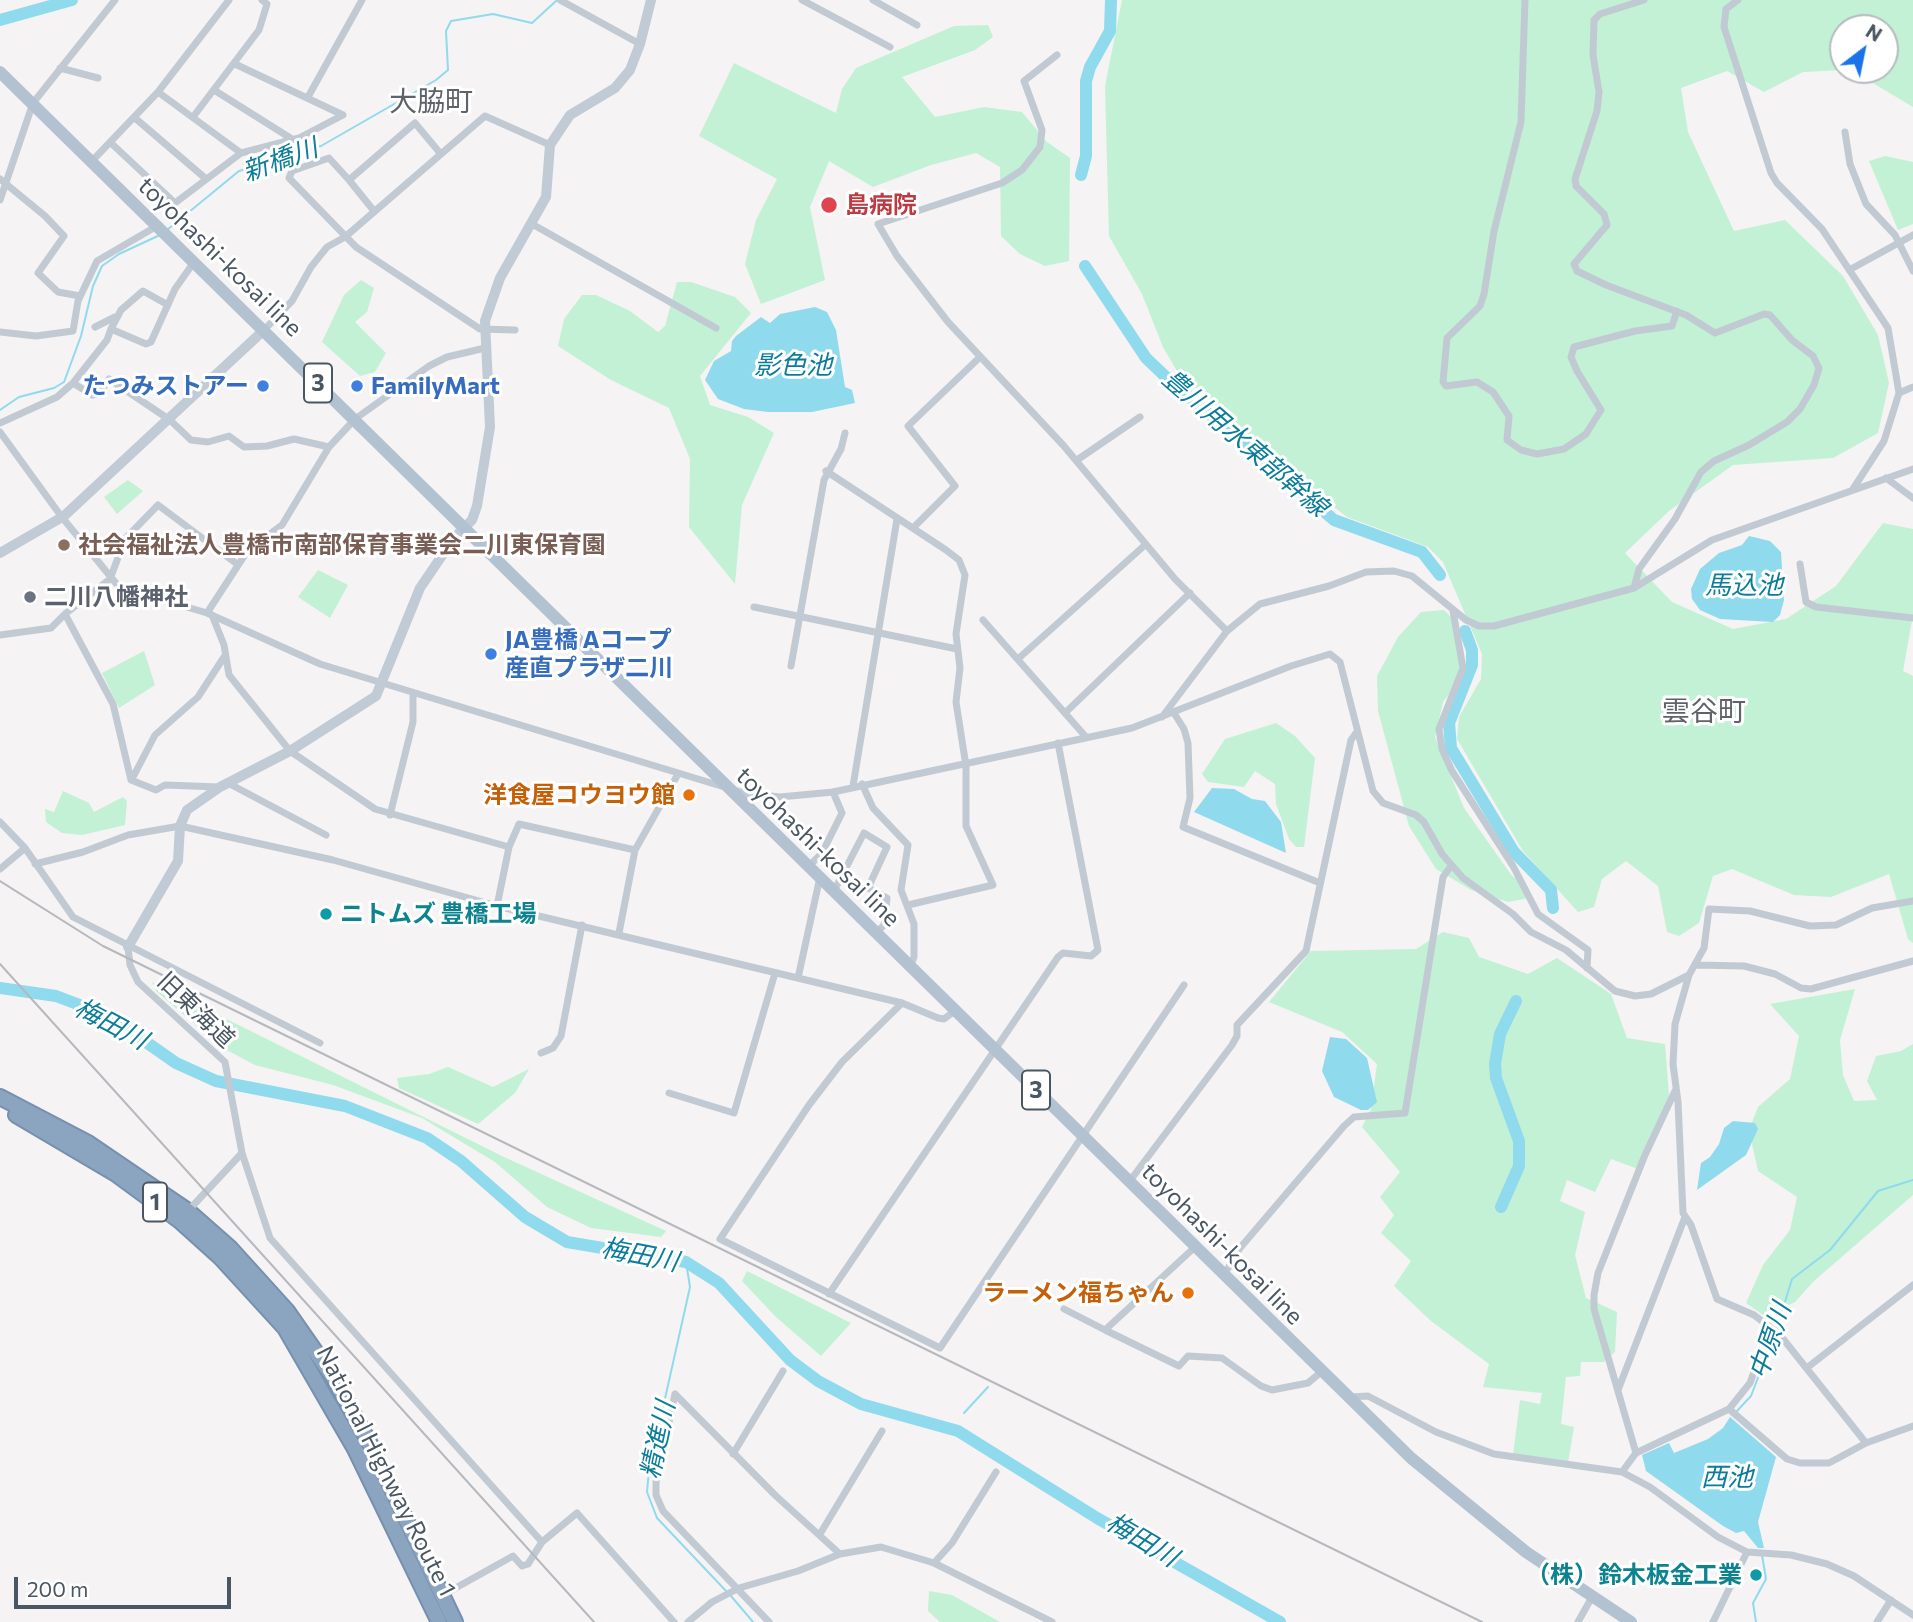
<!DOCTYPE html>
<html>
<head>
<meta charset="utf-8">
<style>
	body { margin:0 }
	#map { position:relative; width:1913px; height:1622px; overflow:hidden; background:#f5f3f3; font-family:Commissioner,sans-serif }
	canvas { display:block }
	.north { position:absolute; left:1829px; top:14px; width:70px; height:70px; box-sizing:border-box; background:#fff; border:2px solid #b7bbc0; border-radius:50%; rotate:32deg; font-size:19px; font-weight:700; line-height:28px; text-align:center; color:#4a5661 }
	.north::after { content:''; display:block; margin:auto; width:24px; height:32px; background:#1a73e8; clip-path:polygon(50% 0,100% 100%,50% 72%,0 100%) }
	.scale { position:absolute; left:14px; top:1577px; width:217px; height:32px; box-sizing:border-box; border:4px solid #4a5661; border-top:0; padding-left:9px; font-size:21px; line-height:24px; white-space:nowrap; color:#4a5661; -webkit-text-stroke:5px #fff; paint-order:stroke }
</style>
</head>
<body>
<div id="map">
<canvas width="1913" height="1622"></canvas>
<div class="north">N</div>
<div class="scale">200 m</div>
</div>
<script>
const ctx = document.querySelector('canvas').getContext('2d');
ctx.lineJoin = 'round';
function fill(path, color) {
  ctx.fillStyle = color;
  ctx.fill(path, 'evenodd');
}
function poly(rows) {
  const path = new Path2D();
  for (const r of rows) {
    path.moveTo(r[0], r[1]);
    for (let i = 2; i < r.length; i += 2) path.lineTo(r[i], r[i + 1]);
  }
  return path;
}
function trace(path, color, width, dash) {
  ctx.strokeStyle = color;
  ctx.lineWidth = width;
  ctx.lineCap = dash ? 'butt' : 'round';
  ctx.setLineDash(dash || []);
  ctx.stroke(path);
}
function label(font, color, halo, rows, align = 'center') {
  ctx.font = font + ' Commissioner,"Noto Sans JP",sans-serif';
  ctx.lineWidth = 6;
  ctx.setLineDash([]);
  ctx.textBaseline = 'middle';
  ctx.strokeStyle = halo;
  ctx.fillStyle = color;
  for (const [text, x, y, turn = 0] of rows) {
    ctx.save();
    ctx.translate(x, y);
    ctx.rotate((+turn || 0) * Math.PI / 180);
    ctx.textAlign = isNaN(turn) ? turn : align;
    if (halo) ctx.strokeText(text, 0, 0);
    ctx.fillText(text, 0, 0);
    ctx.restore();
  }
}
const green = poly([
	[1122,0,1913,0,1913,107,1851,70,1885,70,1885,28,1843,28,1843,70,1803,72,1764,92,1727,71,1681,88,1688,132,1734,231,1785,220,1843,276,1878,335,1889,383,1878,433,1833,458,1733,465,1669,511,1625,553,1672,602,1733,629,1786,619,1836,586,1883,523,1913,529,1913,615,1903,671,1913,676,1913,943,1908,939,1889,874,1831,897,1794,895,1732,869,1713,876,1699,923,1679,936,1667,932,1658,886,1626,861,1602,879,1594,907,1578,912,1523,851,1457,739,1459,717,1481,679,1482,654,1443,562,1428,547,1347,517,1285,469,1177,371,1163,347,1142,294,1109,236,1105,86],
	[988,25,993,37,975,50,902,77,935,117,984,107,1022,112,1047,142,1070,158,1069,261,1045,266,1020,254,1001,236,1000,167,976,153,931,165,873,187,829,161,810,207,825,280,761,304,745,264,756,220,777,179,699,136,734,63,836,113,842,89,856,68,954,26],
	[1885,156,1913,162,1913,224,1898,230,1869,161],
	[361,280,374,288,367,312,355,322,386,353,375,372,360,376,322,342,344,295],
	[677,282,691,282,735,297,751,313,700,376,710,405,748,417,774,433,742,505,735,584,689,527,690,459,669,408,611,380,558,346,564,319,582,295,596,295,630,311,658,332,665,326],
	[128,480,143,491,117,514,104,497],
	[318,570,348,585,330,618,298,597],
	[1444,610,1457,623,1466,673,1443,702,1435,737,1464,808,1512,876,1524,882,1529,898,1508,902,1471,890,1436,869,1409,826,1378,711,1377,676,1398,637,1421,612],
	[144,651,155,685,119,708,102,673],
	[1276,723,1295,736,1315,758,1304,847,1296,847,1289,839,1276,804,1275,784,1255,771,1244,787,1208,782,1202,774,1225,739],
	[63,791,89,803,94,812,123,797,127,801,125,825,82,835,62,833,46,822,45,809,54,812],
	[1443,932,1469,938,1479,957,1528,974,1557,958,1611,994,1627,1038,1665,1044,1669,1096,1638,1169,1611,1159,1595,1192,1567,1180,1560,1201,1585,1212,1575,1255,1586,1298,1617,1312,1615,1352,1604,1362,1581,1362,1580,1376,1566,1377,1561,1424,1574,1427,1568,1463,1513,1455,1520,1400,1540,1404,1542,1393,1483,1387,1489,1364,1431,1321,1394,1286,1411,1261,1381,1233,1394,1215,1380,1197,1400,1172,1362,1127,1371,1109,1377,1064,1342,1032,1269,1002,1311,951,1416,949],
	[152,982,504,1157,666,1231,661,1237,591,1228,547,1207,495,1162,422,1118,333,1085,255,1065,221,1047,156,991],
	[1855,989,1840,1040,1843,1075,1854,1101,1877,1100,1867,1081,1876,1056,1901,1051,1913,1044,1913,1195,1814,1281,1795,1302,1766,1317,1746,1303,1763,1265,1790,1230,1797,1197,1758,1171,1749,1130,1758,1107,1790,1079,1799,1036,1770,1004],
	[448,1067,493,1087,529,1069,515,1093,478,1124,399,1088,397,1078,429,1074],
	[747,1271,851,1323,821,1356,776,1317,742,1281],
	[929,1591,952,1595,1000,1622,940,1622,928,1611]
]);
const water = poly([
	[815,307,827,312,836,330,845,387,852,390,855,403,812,412,768,412,744,409,718,399,705,380,714,361,731,351,732,341,736,336,761,317,770,323,780,314],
	[1749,536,1770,541,1781,552,1784,600,1780,615,1773,622,1720,619,1700,610,1692,599,1691,589,1700,569,1719,553,1742,545],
	[1212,788,1234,789,1252,799,1265,801,1281,822,1286,853,1194,812],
	[1330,1037,1346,1039,1367,1058,1377,1102,1368,1110,1361,1110,1334,1097,1322,1071],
	[1733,1121,1755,1123,1758,1129,1746,1155,1697,1190,1701,1163,1710,1157,1719,1144,1724,1128],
	[1730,1417,1776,1457,1758,1522,1764,1548,1758,1548,1744,1531,1736,1533,1723,1526,1646,1471,1642,1455,1669,1443,1674,1453,1708,1439,1723,1428]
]);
const stream = poly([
	[167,230,239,171,321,146,436,80,448,70,446,31,451,21,493,14,532,23,556,1],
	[0,410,19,397,54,388,64,382,81,336,93,286,102,266,119,254,160,235],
	[686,1262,690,1287,649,1470,647,1492,657,1518,727,1592],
	[1777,1328,1792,1279,1830,1250,1878,1191,1913,1180],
	[1736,1412,1751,1396,1775,1333],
	[964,1413,988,1387],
	[731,1596,753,1622],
	[1756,1622,1753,1603,1766,1579,1762,1555]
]);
const river = poly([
	[0,20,72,0],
	[1081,175,1086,156,1086,81,1090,67,1110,31,1111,0],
	[1085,266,1146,358,1168,379,1334,520,1422,552,1440,575],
	[1465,631,1472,650,1472,665,1449,723,1451,748,1514,852,1551,890,1553,908],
	[0,988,56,996,85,1007,126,1028,176,1063,216,1081,345,1106,427,1138,461,1161,525,1217,567,1242,686,1262,719,1283,790,1360,818,1381,861,1404,958,1431,1097,1518,1280,1622],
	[1501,1207,1519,1166,1519,1141,1496,1078,1495,1064,1500,1034,1516,1001]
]);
const street = poly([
	[560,0,640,44],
	[802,0,890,47],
	[873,0,917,25],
	[1525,0,1521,122,1494,231,1484,294,1480,306,1447,338,1443,382,1446,386,1477,382,1493,392,1509,416,1507,440,1521,450,1537,454,1564,449,1586,434,1601,410,1577,371,1571,357,1574,347,1635,331,1672,326,1677,311],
	[1738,0,1726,9,1724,27,1771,173,1777,183,1822,229,1888,328,1899,393,1884,441,1853,489],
	[1057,55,1024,81,1042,130,1040,147,1022,170,1002,183,878,224,897,256,948,322,1063,445,1175,579,1227,631],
	[235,64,343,115],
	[60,68,98,78],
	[214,90,292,139],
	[158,92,241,153],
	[308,97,362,0],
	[193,117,259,30,267,4,262,0],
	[135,118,205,178],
	[1845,132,1850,164,1866,204,1895,235,1913,271],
	[111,143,175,203,241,153,299,138,343,115],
	[440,153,415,123,349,180,329,158,292,171,289,178,356,247,480,329,515,330],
	[92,161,158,92,229,0],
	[0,179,45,216,64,236,38,273,58,292,80,296],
	[349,180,374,211],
	[0,200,33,103,115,0],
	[532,224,716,328],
	[1851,269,1913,235],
	[95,327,115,317],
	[111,329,121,310,143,291,168,305],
	[264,330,292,301,311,267,327,247,345,237,485,116,550,145],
	[0,332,36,336,73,331,78,301,97,261,157,226],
	[73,383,92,395,99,394,109,379,170,420,191,440,208,442,229,436,244,447,267,446,294,439,329,447],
	[1899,393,1913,387],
	[0,423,57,397,73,383,107,340,111,329,146,344,151,342,175,289,194,262],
	[0,432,61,516,119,587,207,613,320,664,744,793,780,797,833,792,1132,728,1291,666,1330,654,1340,662,1373,791,1383,803,1416,815,1424,822,1442,854,1463,878,1513,914,1531,932,1566,950,1615,991,1635,996,1651,994,1689,975],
	[1077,460,1140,417],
	[826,471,946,550,959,560,965,575,956,634,960,668,956,702,966,766,966,826,993,885,908,905],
	[1886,478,1913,498],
	[913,528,955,486,908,426,979,358],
	[1800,564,1806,602,1816,607,1913,618],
	[1634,588,1639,569,1675,519,1701,472,1714,461,1749,445,1787,422,1800,409,1814,385,1819,368,1813,356,1792,340,1770,315,1764,314,1715,333,1686,315,1606,285,1577,271,1574,264,1607,225,1604,214,1576,186,1575,179,1597,111,1599,92,1593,55,1594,20,1600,14,1644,0],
	[754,607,957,649],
	[1453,611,1463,668,1439,729,1442,749,1452,771,1513,866,1538,914,1588,950,1587,968],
	[207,613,248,550,282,525,329,447,355,419,429,366,447,357,485,348],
	[65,614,110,579,125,539,158,505,237,564],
	[212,615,224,645,229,675,290,751,375,809,509,847],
	[983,620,1086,737],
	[0,635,51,628,65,614,113,704,131,780,156,790,165,785,219,787],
	[1019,658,1145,545],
	[791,666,824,480,841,449,845,433],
	[1066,712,1190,593],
	[1174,713,1184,729,1188,743,1190,798,1183,827,1320,883],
	[1162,717,1227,631,1260,604,1329,586,1366,572,1394,571,1412,576,1466,620,1479,626,1494,626,1634,588,1712,540,1913,469],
	[132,779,155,735,198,697,224,657],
	[228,783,326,835],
	[862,784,873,808,908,845,901,890,914,924,914,957,911,965],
	[853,786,897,519],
	[390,815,413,722,413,694],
	[0,822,25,848,73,917,320,1043],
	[35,864,83,852,128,835,180,826,333,860,497,906,902,1003,938,1018,944,1019,956,1010],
	[809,866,822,853,842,813,833,792],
	[0,869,25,848],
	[834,891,864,833,887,847,868,888,887,898,884,925,877,932],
	[497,906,509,847,519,824,635,850],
	[619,933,635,850,678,774],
	[128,947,130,965,138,982,225,1062,242,1153,270,1238,542,1542],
	[1695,965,1744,966,1775,974,1801,988,1811,989,1913,961],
	[798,978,820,877],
	[902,1003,842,1062,809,1105,720,1239,940,1348,1184,985],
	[541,1053,553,1048,561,1036,582,925],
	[669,1093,734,1113,775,973],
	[1129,1182,1232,1045,1237,1036,1237,1025,1306,951,1351,740,1356,733],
	[187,1212,242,1153],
	[1195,1247,1105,1330,1179,1366,1188,1356,1222,1358,1261,1386,1272,1390,1308,1383,1321,1372],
	[1224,1275,1240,1248,1344,1126,1354,1117,1405,1113,1443,877,1451,866],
	[829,1294,1058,957,1063,953,1091,956,1098,950,1058,743],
	[1064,1309,1105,1330],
	[1808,1367,1913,1285],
	[1618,1390,1685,1217],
	[675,1394,656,1482,656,1495,663,1511,769,1622],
	[675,1394,776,1496,840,1554],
	[1349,1397,1368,1396,1436,1432,1494,1454,1622,1472,1650,1487,1718,1537,1747,1552,1791,1555,1827,1564,1854,1576,1913,1615],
	[1729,1409,1787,1459,1800,1463,1829,1463,1866,1443,1913,1426],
	[1866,1443,1780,1335,1754,1315,1717,1299,1691,1225,1683,1213,1678,1102,1673,1064,1675,1024,1689,975,1704,948,1709,909,1750,911,1810,926,1836,925,1872,908,1913,901],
	[1636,1453,1594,1309,1594,1295,1598,1273,1645,1155,1675,1091],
	[733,1454,783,1371],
	[1622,1472,1636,1453,1729,1409,1750,1383,1770,1328],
	[820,1534,882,1431],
	[934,1563,952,1543,996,1472],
	[443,1595,513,1556,522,1566,528,1564,542,1542,577,1513,674,1622],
	[688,1622,712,1602,739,1588,798,1571,840,1554,881,1547,934,1563,1052,1622],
	[1578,1622,1592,1597],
	[1713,1622,1747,1552],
	[1877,1622,1891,1600]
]);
const secondary = poly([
	[0,553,64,516,264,330],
	[128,947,178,861,180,826,187,810,220,787,290,751,376,696,420,588,454,538,472,520,477,506,490,427,485,321,500,278,546,197,550,145,570,115,615,88,630,70,640,44,651,0]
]);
const primary = poly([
	[0,72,1411,1458,1526,1552,1631,1622]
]);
const highway = poly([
	[0,1097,88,1143,188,1211,230,1248,287,1311,335,1380,369,1442,455,1622],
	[16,1115,116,1174,180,1221,220,1257,285,1328,355,1449,439,1622]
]);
const rail = poly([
	[0,881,103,946,1482,1622],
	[0,964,594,1622]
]);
const markers = [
	[829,205,9,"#e0444e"],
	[263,386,7,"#3f7fe0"],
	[357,386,7,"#3f7fe0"],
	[64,545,7,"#8d6e63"],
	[30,597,7,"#6b7280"],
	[491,654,7,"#3f7fe0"],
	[689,795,7,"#e8710a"],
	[326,914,7,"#0f9aa8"],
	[1188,1293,7,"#e8710a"],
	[1756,1575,7,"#0f9aa8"]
];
const shields = [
	[318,383,28],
	[1036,1090,28],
	[155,1202,24]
];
const shieldNames = [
	["3",318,383],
	["3",1036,1090],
	["1",155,1202]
];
const healthNames = [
	["島病院",845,205]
];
const streetNames = [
	["toyohashi-kosai line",220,257,44],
	["toyohashi-kosai line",818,847,44],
	["旧東海道",196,1010,44],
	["toyohashi-kosai line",1222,1244,45],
	["National Highway Route 1",386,1471,63]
];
const shopNames = [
	["たつみストアー",249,386,"right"],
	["FamilyMart",371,386],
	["JA豊橋 Aコープ",505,640],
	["産直プラザ二川",505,668]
];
const educationNames = [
	["社会福祉法人豊橋市南部保育事業会二川東保育園",78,545]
];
const worshipNames = [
	["二川八幡神社",44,597]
];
const foodNames = [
	["洋食屋コウヨウ館",675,795],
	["ラーメン福ちゃん",1174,1293]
];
const cultureNames = [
	["ニトムズ 豊橋工場",340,914],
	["（株）鈴木板金工業",1742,1575,"right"]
];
const waterNames = [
	["新橋川",280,160,-20],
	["影色池",793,365],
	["豊川用水東部幹線",1245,443,41],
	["馬込池",1744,585],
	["梅田川",111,1024,28],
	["梅田川",640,1255,11],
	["中原川",1770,1341,-71],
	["精進川",658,1440,-78],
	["西池",1727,1477],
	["梅田川",1142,1540,31]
];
const quarterNames = [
	["大脇町",431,102],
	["雲谷町",1704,712]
];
fill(green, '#c3f1d5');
fill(water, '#90daee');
trace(stream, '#90daee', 2);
trace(river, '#90daee', 12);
trace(highway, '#7690ad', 18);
trace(street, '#c1cad2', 7);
trace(secondary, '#c1cbd6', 10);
trace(primary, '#b3c2d1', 12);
trace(highway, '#8ba5c1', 14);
trace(rail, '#b5b8bd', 2);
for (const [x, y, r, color] of markers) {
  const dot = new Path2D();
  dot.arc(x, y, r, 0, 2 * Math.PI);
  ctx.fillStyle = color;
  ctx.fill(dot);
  trace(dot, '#fff', 2.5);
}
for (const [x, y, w] of shields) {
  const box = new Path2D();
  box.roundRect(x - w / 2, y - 19.5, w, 39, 5);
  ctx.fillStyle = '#fff';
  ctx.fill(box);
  trace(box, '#4a5661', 2);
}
label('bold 23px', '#4a5661', null, shieldNames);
label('bold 24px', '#be3a42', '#fff', healthNames, 'left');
label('24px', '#4a5661', '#fff', streetNames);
label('bold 24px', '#366cbe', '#fff', shopNames, 'left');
label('bold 24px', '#785e54', '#fff', educationNames, 'left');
label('bold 24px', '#5b616d', '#fff', worshipNames, 'left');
label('bold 24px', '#c56008', '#fff', foodNames, 'right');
label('bold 24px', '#0d838f', '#fff', cultureNames, 'left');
label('italic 26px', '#0c7c9b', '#fff', waterNames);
label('28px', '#5f6368', '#fff', quarterNames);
</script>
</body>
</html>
